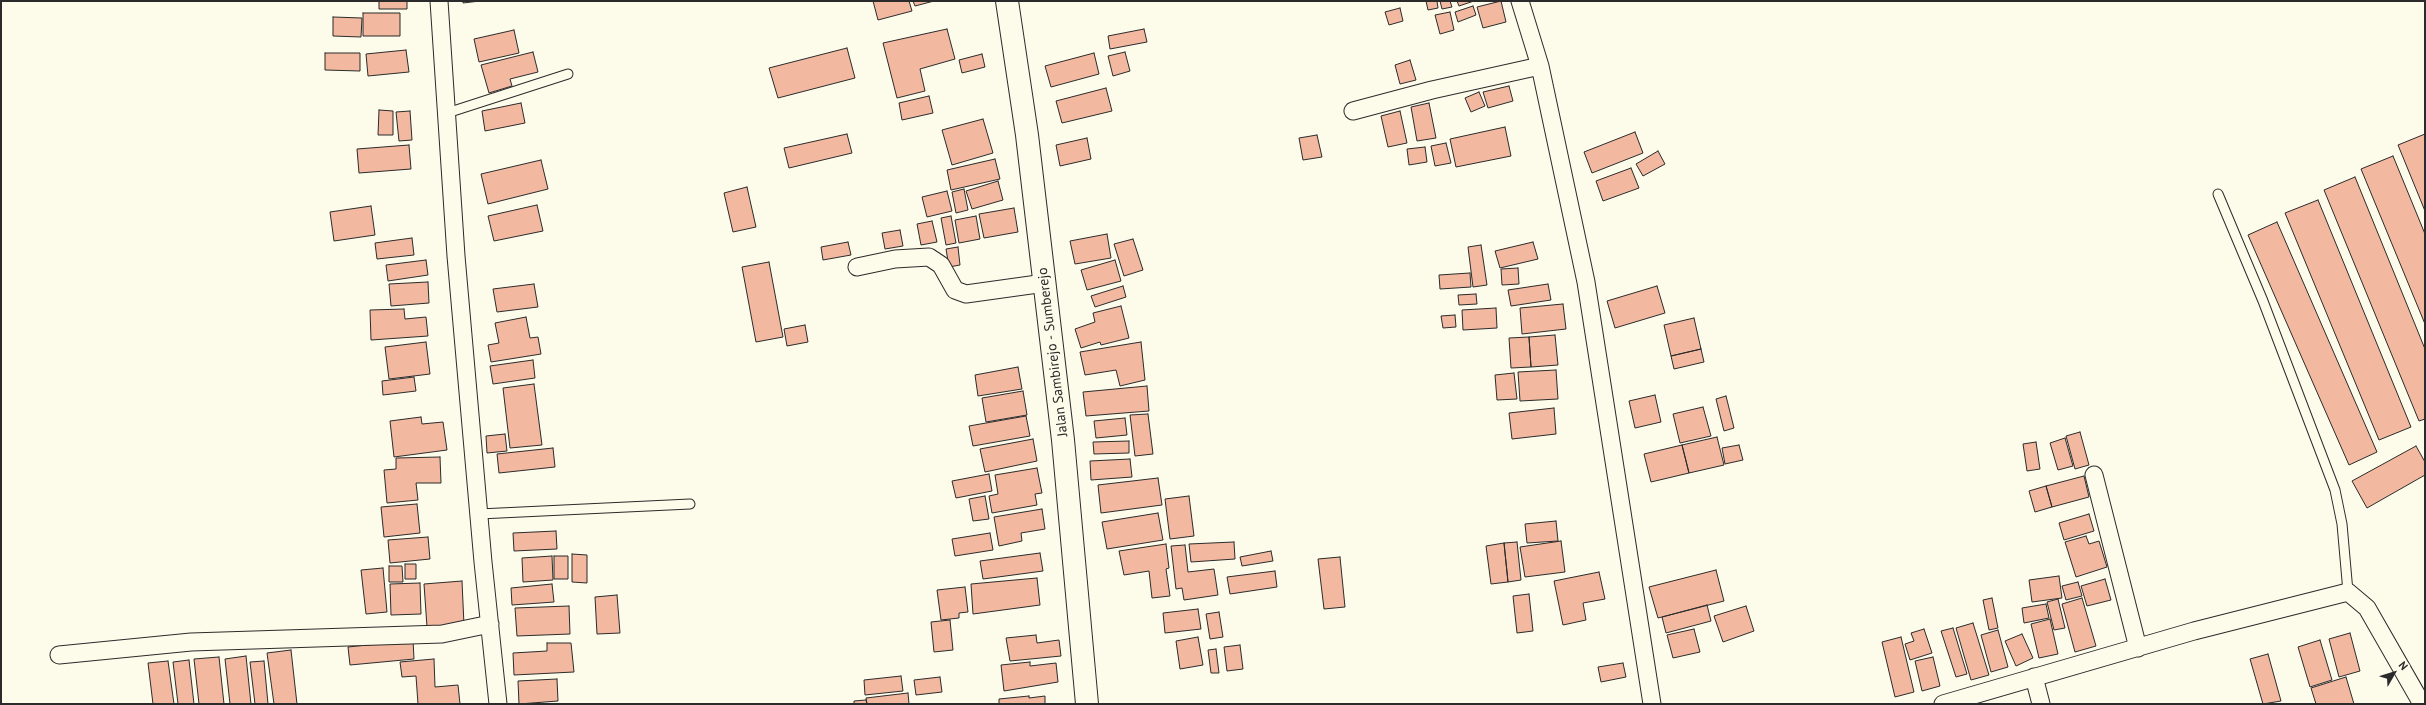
<!DOCTYPE html>
<html>
<head>
<meta charset="utf-8">
<style>
	body { margin:0 }
	#map { position:relative; width:2426px; height:705px; overflow:hidden; background:#fdfbea; font-family:"PT Sans",sans-serif }
	canvas { display:block }
	.frame { position:absolute; inset:0; border:2px solid #2b2b2b; pointer-events:none }
	.north { position:absolute; left:2374px; top:653px; width:40px; height:40px; -webkit-text-stroke:3px #fdfbea; paint-order:stroke; rotate:51deg; font-size:11px; font-weight:700; line-height:16px; text-align:center; color:#2b2b2b }
	.north::after { content:''; display:block; margin:auto; width:14px; height:18px; background:#2b2b2b; clip-path:polygon(50% 0,100% 100%,50% 72%,0 100%) }
</style>
</head>
<body>
<div id="map">
<canvas width="2426" height="705"></canvas>
<div class="frame"></div>
<div class="north">N</div>
</div>
<script>
const ctx = document.querySelector('canvas').getContext('2d');
ctx.lineJoin = 'round';
function fill(path, color) {
  ctx.fillStyle = color;
  ctx.fill(path, 'evenodd');
}
function poly(rows) {
  const path = new Path2D();
  for (const r of rows) {
    path.moveTo(r[0], r[1]);
    for (let i = 2; i < r.length; i += 2) path.lineTo(r[i], r[i + 1]);
  }
  return path;
}
function trace(path, color, width, dash) {
  ctx.strokeStyle = color;
  ctx.lineWidth = width;
  ctx.lineCap = dash ? 'butt' : 'round';
  ctx.setLineDash(dash || []);
  ctx.stroke(path);
}
function label(font, color, halo, rows, align = 'center') {
  ctx.font = font + ' "PT Sans",sans-serif';
  ctx.lineWidth = 3;
  ctx.setLineDash([]);
  ctx.textBaseline = 'middle';
  ctx.strokeStyle = halo;
  ctx.fillStyle = color;
  for (const [text, x, y, turn = 0] of rows) {
    ctx.save();
    ctx.translate(x, y);
    ctx.rotate((+turn || 0) * Math.PI / 180);
    ctx.textAlign = isNaN(turn) ? turn : align;
    if (halo) ctx.strokeText(text, 0, 0);
    ctx.fillText(text, 0, 0);
    ctx.restore();
  }
}
const building = poly([
	[379,1,407,1,407,9,379,9,379,1],
	[463,1,480,1,463,3,463,1],
	[873,1,909,1,912,11,878,20,873,1],
	[913,1,934,1,915,6,913,1],
	[1426,1,1437,1,1438,8,1428,10,1426,1],
	[1440,1,1450,1,1452,7,1442,9,1440,1],
	[1457,1,1474,1,1459,6,1457,1],
	[1501,1,1506,22,1483,28,1477,7,1501,1],
	[1473,6,1476,15,1458,22,1455,12,1473,6],
	[1400,8,1403,21,1389,25,1385,12,1400,8],
	[1450,12,1454,30,1440,34,1435,15,1450,12],
	[363,13,400,13,400,36,363,36,363,13],
	[333,17,362,18,361,37,333,36,333,17],
	[947,29,955,59,920,69,925,91,897,98,883,43,947,29],
	[1144,29,1147,42,1110,49,1108,36,1144,29],
	[514,30,519,53,479,62,474,39,514,30],
	[847,48,855,78,778,98,769,68,847,48],
	[406,50,409,72,368,76,366,54,406,50],
	[533,52,538,72,510,79,512,86,489,93,481,65,533,52],
	[1125,52,1130,71,1113,76,1108,56,1125,52],
	[325,53,360,53,360,71,325,70,325,53],
	[1094,53,1099,74,1051,87,1045,66,1094,53],
	[982,54,985,67,962,73,959,60,982,54],
	[1410,60,1416,80,1400,84,1395,65,1410,60],
	[1509,86,1513,101,1488,108,1483,92,1509,86],
	[1106,88,1112,111,1062,123,1056,101,1106,88],
	[1479,92,1485,106,1471,112,1465,98,1479,92],
	[929,96,933,113,902,120,899,103,929,96],
	[521,103,525,123,485,131,482,111,521,103],
	[1429,103,1436,138,1417,141,1411,107,1429,103],
	[379,110,393,111,393,135,378,135,379,110],
	[410,111,412,140,399,141,396,112,410,111],
	[1400,111,1407,143,1388,147,1381,116,1400,111],
	[983,119,993,153,952,165,942,130,983,119],
	[1505,127,1511,156,1456,167,1450,139,1505,127],
	[1635,132,1643,153,1592,173,1584,152,1635,132],
	[847,134,852,153,789,168,784,148,847,134],
	[2425,134,2425,211,2398,145,2425,134],
	[1317,135,1322,157,1303,160,1299,138,1317,135],
	[1087,138,1091,159,1060,166,1056,145,1087,138],
	[1446,143,1451,163,1435,166,1431,146,1446,143],
	[409,145,411,169,359,173,357,149,409,145],
	[1425,147,1427,162,1409,165,1407,149,1425,147],
	[1658,151,1665,164,1643,176,1636,164,1658,151],
	[2393,156,2425,234,2425,324,2361,169,2393,156],
	[995,159,1000,179,951,190,947,170,995,159],
	[541,160,548,189,488,204,481,174,541,160],
	[1631,168,1639,188,1603,201,1596,181,1631,168],
	[2355,177,2425,349,2425,419,2419,421,2324,190,2355,177],
	[998,181,1003,200,972,209,966,191,998,181],
	[747,187,756,227,733,232,724,193,747,187],
	[964,189,968,210,956,213,952,192,964,189],
	[947,191,952,211,927,217,922,197,947,191],
	[2318,200,2411,427,2379,440,2285,213,2318,200],
	[537,205,543,231,494,241,488,216,537,205],
	[371,206,375,235,334,241,330,212,371,206],
	[1014,208,1018,232,984,238,979,214,1014,208],
	[951,216,956,243,946,245,941,218,951,216],
	[976,216,980,239,959,243,955,220,976,216],
	[932,221,937,242,921,245,917,224,932,221],
	[2277,222,2377,452,2349,465,2248,235,2277,222],
	[900,230,903,246,885,249,882,233,900,230],
	[1107,234,1111,258,1075,264,1070,241,1107,234],
	[412,238,414,255,377,259,375,243,412,238],
	[1133,239,1143,270,1124,276,1114,244,1133,239],
	[848,242,851,255,823,260,821,247,848,242],
	[1533,242,1538,259,1500,268,1495,251,1533,242],
	[1481,245,1487,285,1473,287,1468,247,1481,245],
	[958,247,960,265,949,267,946,249,958,247],
	[426,260,428,275,388,281,386,265,426,260],
	[1115,260,1121,281,1087,290,1081,270,1115,260],
	[769,262,783,337,756,342,742,267,769,262],
	[1518,268,1519,284,1502,285,1501,269,1518,268],
	[1470,273,1471,287,1440,289,1439,275,1470,273],
	[428,282,429,303,391,306,389,284,428,282],
	[534,284,538,307,497,312,493,289,534,284],
	[1548,284,1551,300,1511,306,1508,290,1548,284],
	[1123,286,1126,297,1095,307,1091,296,1123,286],
	[1657,286,1665,313,1615,328,1607,301,1657,286],
	[1476,294,1477,304,1459,305,1458,295,1476,294],
	[1563,304,1566,329,1522,334,1520,308,1563,304],
	[1121,306,1129,338,1101,345,1100,342,1081,348,1075,329,1095,322,1093,313,1121,306],
	[1496,308,1497,328,1463,330,1462,310,1496,308],
	[404,309,405,319,426,317,428,336,371,340,370,310,404,309],
	[1455,315,1456,327,1443,328,1441,316,1455,315],
	[526,317,530,338,538,337,541,354,491,362,488,345,499,343,495,323,526,317],
	[1694,318,1701,349,1671,356,1664,325,1694,318],
	[805,325,808,342,787,346,784,329,805,325],
	[1555,335,1558,365,1531,367,1529,337,1555,335],
	[1529,337,1531,367,1511,368,1509,338,1529,337],
	[426,342,430,374,389,379,385,347,426,342],
	[1141,342,1145,380,1120,386,1116,370,1085,375,1080,352,1141,342],
	[1701,349,1704,362,1674,369,1671,356,1701,349],
	[533,360,535,378,493,384,490,366,533,360],
	[1018,367,1022,389,978,396,975,375,1018,367],
	[1556,370,1558,399,1520,401,1518,372,1556,370],
	[1514,373,1517,399,1497,400,1495,375,1514,373],
	[414,377,416,391,383,395,382,381,414,377],
	[534,384,542,445,510,448,503,388,534,384],
	[1147,386,1149,411,1086,416,1083,392,1147,386],
	[1023,391,1027,415,986,422,982,398,1023,391],
	[1655,395,1661,422,1635,428,1629,401,1655,395],
	[1726,396,1734,428,1724,431,1716,399,1726,396],
	[1703,407,1711,436,1680,443,1673,414,1703,407],
	[1554,408,1556,434,1512,439,1509,413,1554,408],
	[1148,414,1153,454,1135,456,1130,415,1148,414],
	[1026,416,1030,436,973,446,969,426,1026,416],
	[421,417,422,424,443,422,447,450,394,457,390,421,421,417],
	[1125,418,1127,435,1096,438,1094,421,1125,418],
	[2080,432,2089,465,2075,469,2066,436,2080,432],
	[505,434,507,451,487,453,486,436,505,434],
	[1717,437,1724,465,1689,473,1682,445,1717,437],
	[2065,438,2073,466,2058,470,2050,443,2065,438],
	[1033,439,1037,461,985,472,980,449,1033,439],
	[1129,441,1129,453,1094,454,1093,442,1129,441],
	[2036,442,2040,469,2027,471,2023,444,2036,442],
	[1682,445,1689,473,1651,482,1644,454,1682,445],
	[1739,445,1743,460,1725,464,1722,448,1739,445],
	[2416,446,2425,462,2425,475,2367,508,2352,481,2416,446],
	[553,448,555,467,499,473,497,454,553,448],
	[440,457,441,483,416,483,418,500,387,503,384,470,396,469,396,458,440,457],
	[1130,459,1132,477,1091,480,1090,461,1130,459],
	[1037,468,1042,493,1035,494,1037,505,992,513,989,496,998,494,995,475,1037,468],
	[989,474,992,491,956,498,952,481,989,474],
	[2084,476,2089,497,2052,507,2046,486,2084,476],
	[1158,478,1162,505,1101,513,1098,485,1158,478],
	[2046,486,2052,507,2035,512,2029,491,2046,486],
	[985,496,989,519,973,521,969,499,985,496],
	[1189,496,1194,536,1170,539,1165,499,1189,496],
	[417,504,420,533,384,537,381,507,417,504],
	[1042,509,1045,529,1021,533,1022,541,999,546,994,517,1042,509],
	[1158,513,1163,540,1107,549,1102,522,1158,513],
	[2089,514,2094,531,2064,540,2059,523,2089,514],
	[1556,521,1558,541,1527,543,1525,524,1556,521],
	[556,531,557,549,514,551,513,533,556,531],
	[990,533,993,550,955,556,952,539,990,533],
	[2086,536,2089,544,2099,541,2107,567,2076,577,2065,542,2086,536],
	[428,537,430,559,390,563,388,540,428,537],
	[1561,541,1565,572,1525,577,1520,547,1561,541],
	[1234,542,1235,559,1191,562,1189,544,1234,542],
	[1517,542,1521,580,1508,582,1504,543,1517,542],
	[1504,543,1508,582,1491,584,1486,546,1504,543],
	[1166,544,1169,568,1166,569,1170,596,1152,598,1149,571,1124,575,1119,551,1166,544],
	[1185,545,1188,572,1214,569,1218,595,1184,600,1182,588,1176,589,1171,546,1185,545],
	[1271,551,1273,561,1242,566,1240,557,1271,551],
	[1040,553,1043,571,983,579,980,561,1040,553],
	[572,554,587,555,587,583,572,582,572,554],
	[552,556,553,580,523,582,522,558,552,556],
	[554,556,568,556,568,579,554,579,554,556],
	[1340,557,1345,607,1324,609,1318,559,1340,557],
	[405,564,416,564,416,579,405,579,405,564],
	[389,566,402,566,403,582,389,582,389,566],
	[383,568,387,612,366,614,361,570,383,568],
	[1716,570,1724,601,1658,618,1649,587,1716,570],
	[1275,571,1277,587,1230,594,1227,577,1275,571],
	[1599,572,1605,599,1583,603,1586,620,1563,625,1554,581,1599,572],
	[2059,576,2062,598,2032,602,2029,580,2059,576],
	[1037,578,1040,605,973,614,971,584,1037,578],
	[2105,579,2111,600,2087,606,2081,586,2105,579],
	[462,581,464,625,427,627,424,584,462,581],
	[2078,582,2082,596,2066,600,2062,586,2078,582],
	[420,583,421,614,391,615,390,584,420,583],
	[552,584,554,602,512,605,511,588,552,584],
	[965,587,968,612,959,613,959,618,941,620,937,590,965,587],
	[1529,594,1533,631,1517,633,1513,596,1529,594],
	[617,595,620,633,597,634,595,597,617,595],
	[1992,598,1998,628,1989,630,1983,600,1992,598],
	[2082,598,2096,646,2075,652,2062,604,2082,598],
	[2058,599,2065,628,2054,630,2047,602,2058,599],
	[2046,604,2049,618,2024,623,2022,608,2046,604],
	[1707,605,1711,621,1666,633,1662,617,1707,605],
	[569,606,570,634,517,636,515,608,569,606],
	[1746,606,1754,631,1723,642,1714,616,1746,606],
	[1198,609,1201,629,1165,633,1163,613,1198,609],
	[1219,612,1223,637,1210,639,1206,614,1219,612],
	[2050,619,2058,654,2039,658,2031,624,2050,619],
	[950,620,953,650,934,652,931,622,950,620],
	[1973,623,1989,675,1971,680,1956,628,1973,623],
	[1953,628,1967,674,1956,677,1941,631,1953,628],
	[1694,629,1700,652,1673,658,1667,635,1694,629],
	[1924,629,1932,653,1910,660,1905,644,1914,641,1911,633,1924,629],
	[1998,630,2008,667,1991,672,1981,635,1998,630],
	[2350,633,2360,671,2339,677,2329,639,2350,633],
	[2022,634,2033,658,2016,666,2005,641,2022,634],
	[1036,635,1037,643,1059,640,1061,656,1010,661,1006,638,1036,635],
	[1198,637,1203,665,1180,669,1176,641,1198,637],
	[1901,637,1914,692,1895,697,1882,642,1901,637],
	[413,640,414,659,350,665,348,647,413,640],
	[2320,640,2332,680,2310,687,2298,647,2320,640],
	[547,643,571,643,574,672,514,675,513,653,547,651,547,643],
	[1240,645,1243,669,1227,671,1224,647,1240,645],
	[1216,649,1219,673,1211,673,1208,650,1216,649],
	[291,650,297,704,274,704,267,653,291,650],
	[2268,654,2281,701,2263,704,2250,659,2268,654],
	[246,656,251,704,230,704,225,659,246,656],
	[219,657,224,704,199,704,194,659,219,657],
	[1933,657,1940,686,1922,691,1915,661,1933,657],
	[434,659,435,687,458,685,460,704,418,704,416,676,402,677,400,662,434,659],
	[189,660,194,704,178,704,173,662,189,660],
	[168,661,174,704,153,704,148,663,168,661],
	[264,661,268,704,255,704,250,662,264,661],
	[1030,662,1030,666,1056,663,1058,682,1004,691,1001,665,1030,662],
	[1623,663,1626,677,1601,682,1598,667,1623,663],
	[901,676,903,691,865,695,864,680,901,676],
	[940,677,942,692,916,695,914,680,940,677],
	[2346,677,2354,704,2316,704,2311,688,2346,677],
	[557,679,558,701,519,704,518,681,557,679],
	[908,693,909,704,867,704,866,698,908,693],
	[1029,696,1029,698,1045,696,1045,704,999,704,999,699,1029,696],
	[866,700,867,704,854,704,854,701,866,700]
]);
const service = poly([
	[447,113,568,74],
	[2218,194,2263,301,2335,490,2342,524,2348,592],
	[479,514,690,504]
]);
const minor = poly([
	[439,1,456,256,483,562,498,704],
	[1520,1,1540,66,1586,282,1652,704],
	[1353,111,1432,90,1540,66],
	[857,267,895,259,929,257,941,265,955,290,966,294,1045,283],
	[2094,475,2138,648],
	[59,655,191,642,442,634,490,624],
	[2034,677,2041,704],
	[1943,704,2194,631,2348,592,2367,608,2422,704]
]);
const secondary = poly([
	[1007,1,1027,135,1063,440,1087,704]
]);
const streetNames = [
	["Jalan Sambirejo - Sumberejo",1053,352,-97]
];
fill(building, '#f2b8a0');
trace(building, '#2b2b2b', 1);
trace(service, '#2b2b2b', 11);
trace(minor, '#2b2b2b', 19);
trace(secondary, '#2b2b2b', 24);
trace(service, '#fdfbea', 9);
trace(minor, '#fdfbea', 17);
trace(secondary, '#fdfbea', 22);
label('14px', '#2b2b2b', '#fdfbea', streetNames);
</script>
</body>
</html>
